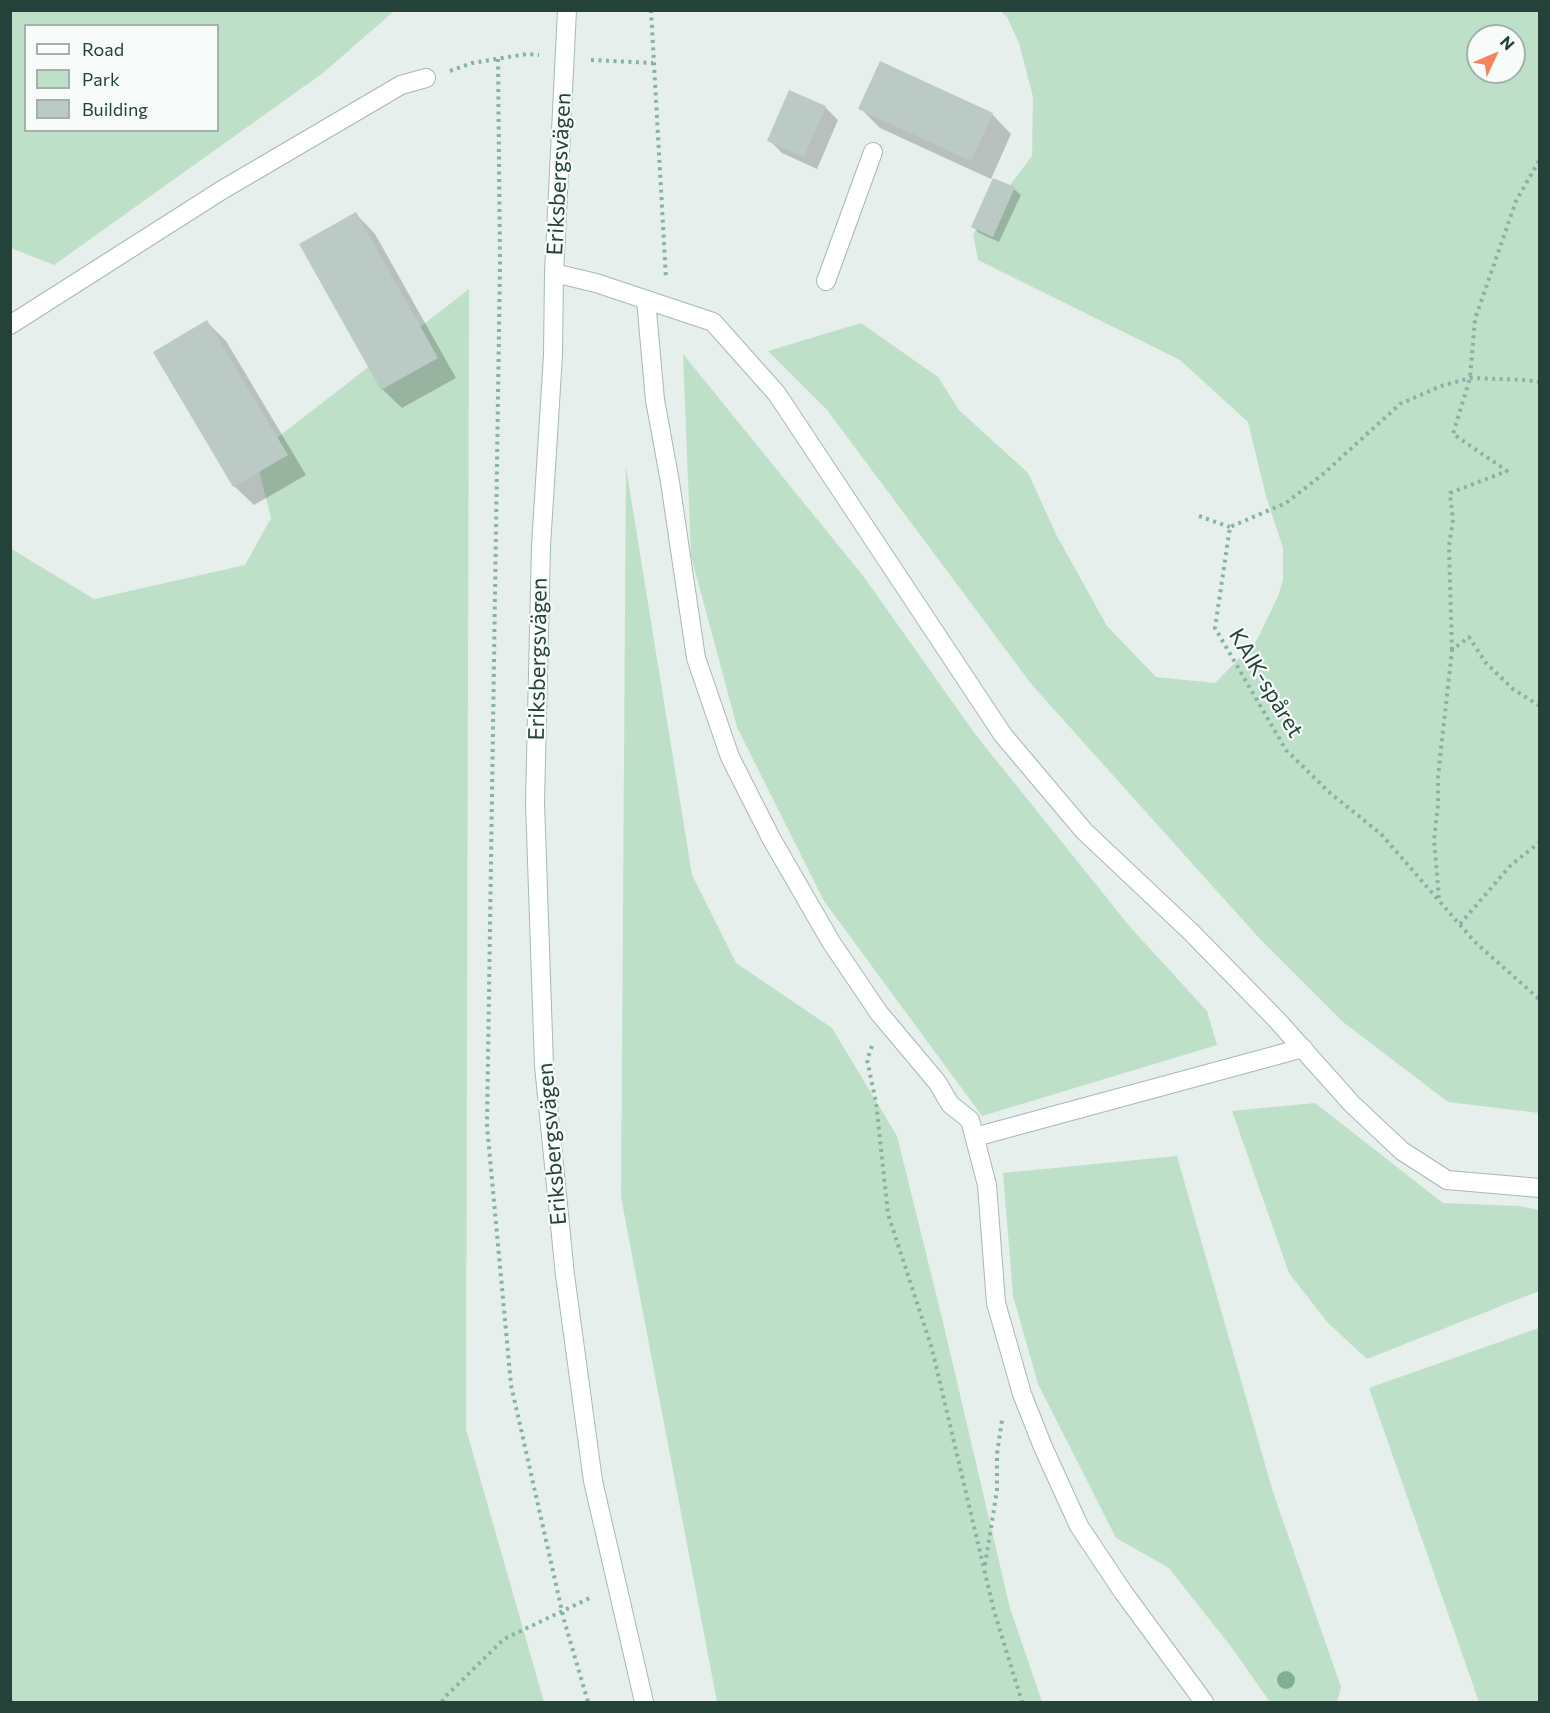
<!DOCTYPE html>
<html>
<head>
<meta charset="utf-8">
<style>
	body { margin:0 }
	#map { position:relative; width:1550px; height:1713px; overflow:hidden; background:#e6efeb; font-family:Commissioner,sans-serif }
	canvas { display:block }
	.frame { position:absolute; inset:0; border:12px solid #24423a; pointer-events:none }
	.legend { position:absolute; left:24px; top:24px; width:195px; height:108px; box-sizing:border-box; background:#f7fbf9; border:2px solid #a3b1ad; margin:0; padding:8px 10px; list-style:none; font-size:18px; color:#24423a }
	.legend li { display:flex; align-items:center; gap:12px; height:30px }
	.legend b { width:30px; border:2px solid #a3b1ad }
	.north { position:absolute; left:1466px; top:24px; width:60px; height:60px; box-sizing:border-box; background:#f7fbf9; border:2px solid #a3b1ad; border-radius:50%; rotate:46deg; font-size:16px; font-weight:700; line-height:24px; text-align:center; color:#24423a }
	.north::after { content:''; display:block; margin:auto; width:21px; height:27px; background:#f4845f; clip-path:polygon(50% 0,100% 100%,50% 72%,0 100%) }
</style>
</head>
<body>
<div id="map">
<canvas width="1550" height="1713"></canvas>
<div class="frame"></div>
<ul class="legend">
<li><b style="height:8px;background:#fff"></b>Road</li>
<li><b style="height:16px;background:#bfe0c8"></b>Park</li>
<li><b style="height:16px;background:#bbcac4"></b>Building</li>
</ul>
<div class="north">N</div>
</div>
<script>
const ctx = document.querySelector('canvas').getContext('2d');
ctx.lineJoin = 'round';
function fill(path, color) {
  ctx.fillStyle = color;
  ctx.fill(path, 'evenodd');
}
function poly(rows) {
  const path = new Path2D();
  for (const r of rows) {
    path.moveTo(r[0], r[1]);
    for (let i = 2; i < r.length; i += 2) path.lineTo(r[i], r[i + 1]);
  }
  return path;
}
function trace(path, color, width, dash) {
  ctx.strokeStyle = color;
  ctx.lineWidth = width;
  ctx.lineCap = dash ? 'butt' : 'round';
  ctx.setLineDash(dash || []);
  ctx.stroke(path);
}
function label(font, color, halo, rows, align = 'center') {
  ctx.font = font + ' Commissioner,sans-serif';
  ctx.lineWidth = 4.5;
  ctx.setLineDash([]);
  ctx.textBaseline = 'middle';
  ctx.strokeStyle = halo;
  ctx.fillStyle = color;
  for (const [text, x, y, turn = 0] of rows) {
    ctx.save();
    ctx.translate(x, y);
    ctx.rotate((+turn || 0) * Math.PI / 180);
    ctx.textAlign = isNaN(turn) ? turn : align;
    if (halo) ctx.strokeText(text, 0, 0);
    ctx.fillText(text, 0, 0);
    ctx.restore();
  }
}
const green = poly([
	[10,11,11,10,394,11,323,73,54,265,11,248],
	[26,26,218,26,218,130,26,130],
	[1000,11,1539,11,1539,1113,1448,1102,1343,1022,1259,938,1032,685,827,410,768,351,861,323,938,377,959,410,1028,473,1057,536,1107,626,1156,677,1215,683,1257,640,1278,596,1283,580,1283,548,1266,496,1248,422,1180,360,978,260,973,234,1032,156,1033,97,1019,43,1007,17],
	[1478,36,1514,36,1514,72,1478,72],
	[469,289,466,1429,544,1702,11,1702,10,548,94,599,245,565,271,518,255,455],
	[683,354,864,577,975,734,1131,928,1207,1011,1217,1045,982,1116,824,901,737,727,691,556],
	[626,467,692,875,736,963,832,1028,897,1136,942,1318,1010,1608,1042,1702,717,1702,621,1197],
	[1315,1103,1443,1203,1518,1206,1539,1210,1539,1291,1367,1359,1328,1323,1289,1273,1232,1111],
	[1177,1156,1273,1492,1341,1687,1337,1702,1270,1702,1232,1648,1169,1568,1116,1538,1038,1384,1013,1296,1003,1173],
	[1539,1328,1539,1702,1479,1702,1369,1388]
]);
const shadow = poly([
	[825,107,838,120,817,169,782,153,769,140],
	[860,108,992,114,1011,134,991,179,880,128],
	[994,180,1014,189,1021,195,999,242,979,233,973,227],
	[356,214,375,234,456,378,402,408,382,389],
	[207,322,226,341,306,475,254,505,234,486]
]);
const building = poly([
	[880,61,993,113,971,161,858,109],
	[789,90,826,106,804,157,767,141],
	[993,178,1015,187,993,237,971,227],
	[356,212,438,358,381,390,299,244],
	[207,320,288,455,233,487,153,352]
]);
const path = poly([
	[651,10,666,279],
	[498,59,500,264,487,1126,511,1385,564,1620,588,1702],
	[591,60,653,63],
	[450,71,472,63,527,54,539,55],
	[1540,382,1526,380,1470,378,1441,386,1400,404,1322,475,1286,503,1230,527,1215,628,1286,750,1330,793,1381,834,1474,941,1540,1000],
	[1199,516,1230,527],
	[1452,650,1449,546,1453,520,1450,493,1507,471,1453,434,1470,378,1475,319,1516,201,1540,159],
	[1439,898,1434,840,1438,805,1438,776,1452,650,1469,637,1486,663,1513,689,1540,706],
	[1460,924,1511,865,1540,842],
	[872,1046,867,1060,876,1102,888,1214,932,1349,994,1611,1022,1702],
	[985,1565,997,1490,997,1454,1002,1420],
	[10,1700,11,1702],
	[442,1702,444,1698,504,1639,592,1597]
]);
const lane = poly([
	[826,281,873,152],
	[646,300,655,400,670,482,696,658,730,757,771,838,831,942,879,1013,937,1082,950,1104,970,1120,987,1185,996,1303,1022,1394,1043,1447,1079,1526,1123,1592,1204,1702],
	[975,1137,1303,1048]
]);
const street = poly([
	[554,273,596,283,713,322,777,394,1003,735,1084,831,1190,931,1276,1019,1352,1104,1402,1151,1447,1180,1540,1188],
	[10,325,222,190,401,85,426,78]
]);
const secondary = poly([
	[567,10,554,273,553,355,541,546,535,802,544,1066,565,1275,593,1481,644,1702]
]);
const trees = [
	[1286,1680]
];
const streetNames = [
	["Eriksbergsvägen",559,174,-87],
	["Eriksbergsvägen",538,659,-89],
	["KAIK-spåret",1266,683,59],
	["Eriksbergsvägen",552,1144,-95]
];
fill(green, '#bfe0c8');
fill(shadow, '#0003');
fill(building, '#bbcac4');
trace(lane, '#a8b8b2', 20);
trace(street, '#a8b8b2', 20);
trace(secondary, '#a4bbb3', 20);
trace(path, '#86b3a5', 4, [3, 4.5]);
trace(lane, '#fff', 18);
trace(street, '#fff', 18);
trace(secondary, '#fff', 18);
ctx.fillStyle = '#80af93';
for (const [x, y] of trees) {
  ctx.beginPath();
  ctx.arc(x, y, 9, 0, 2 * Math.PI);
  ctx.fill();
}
label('22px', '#24423a', '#f7fbf9', streetNames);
</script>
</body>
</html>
